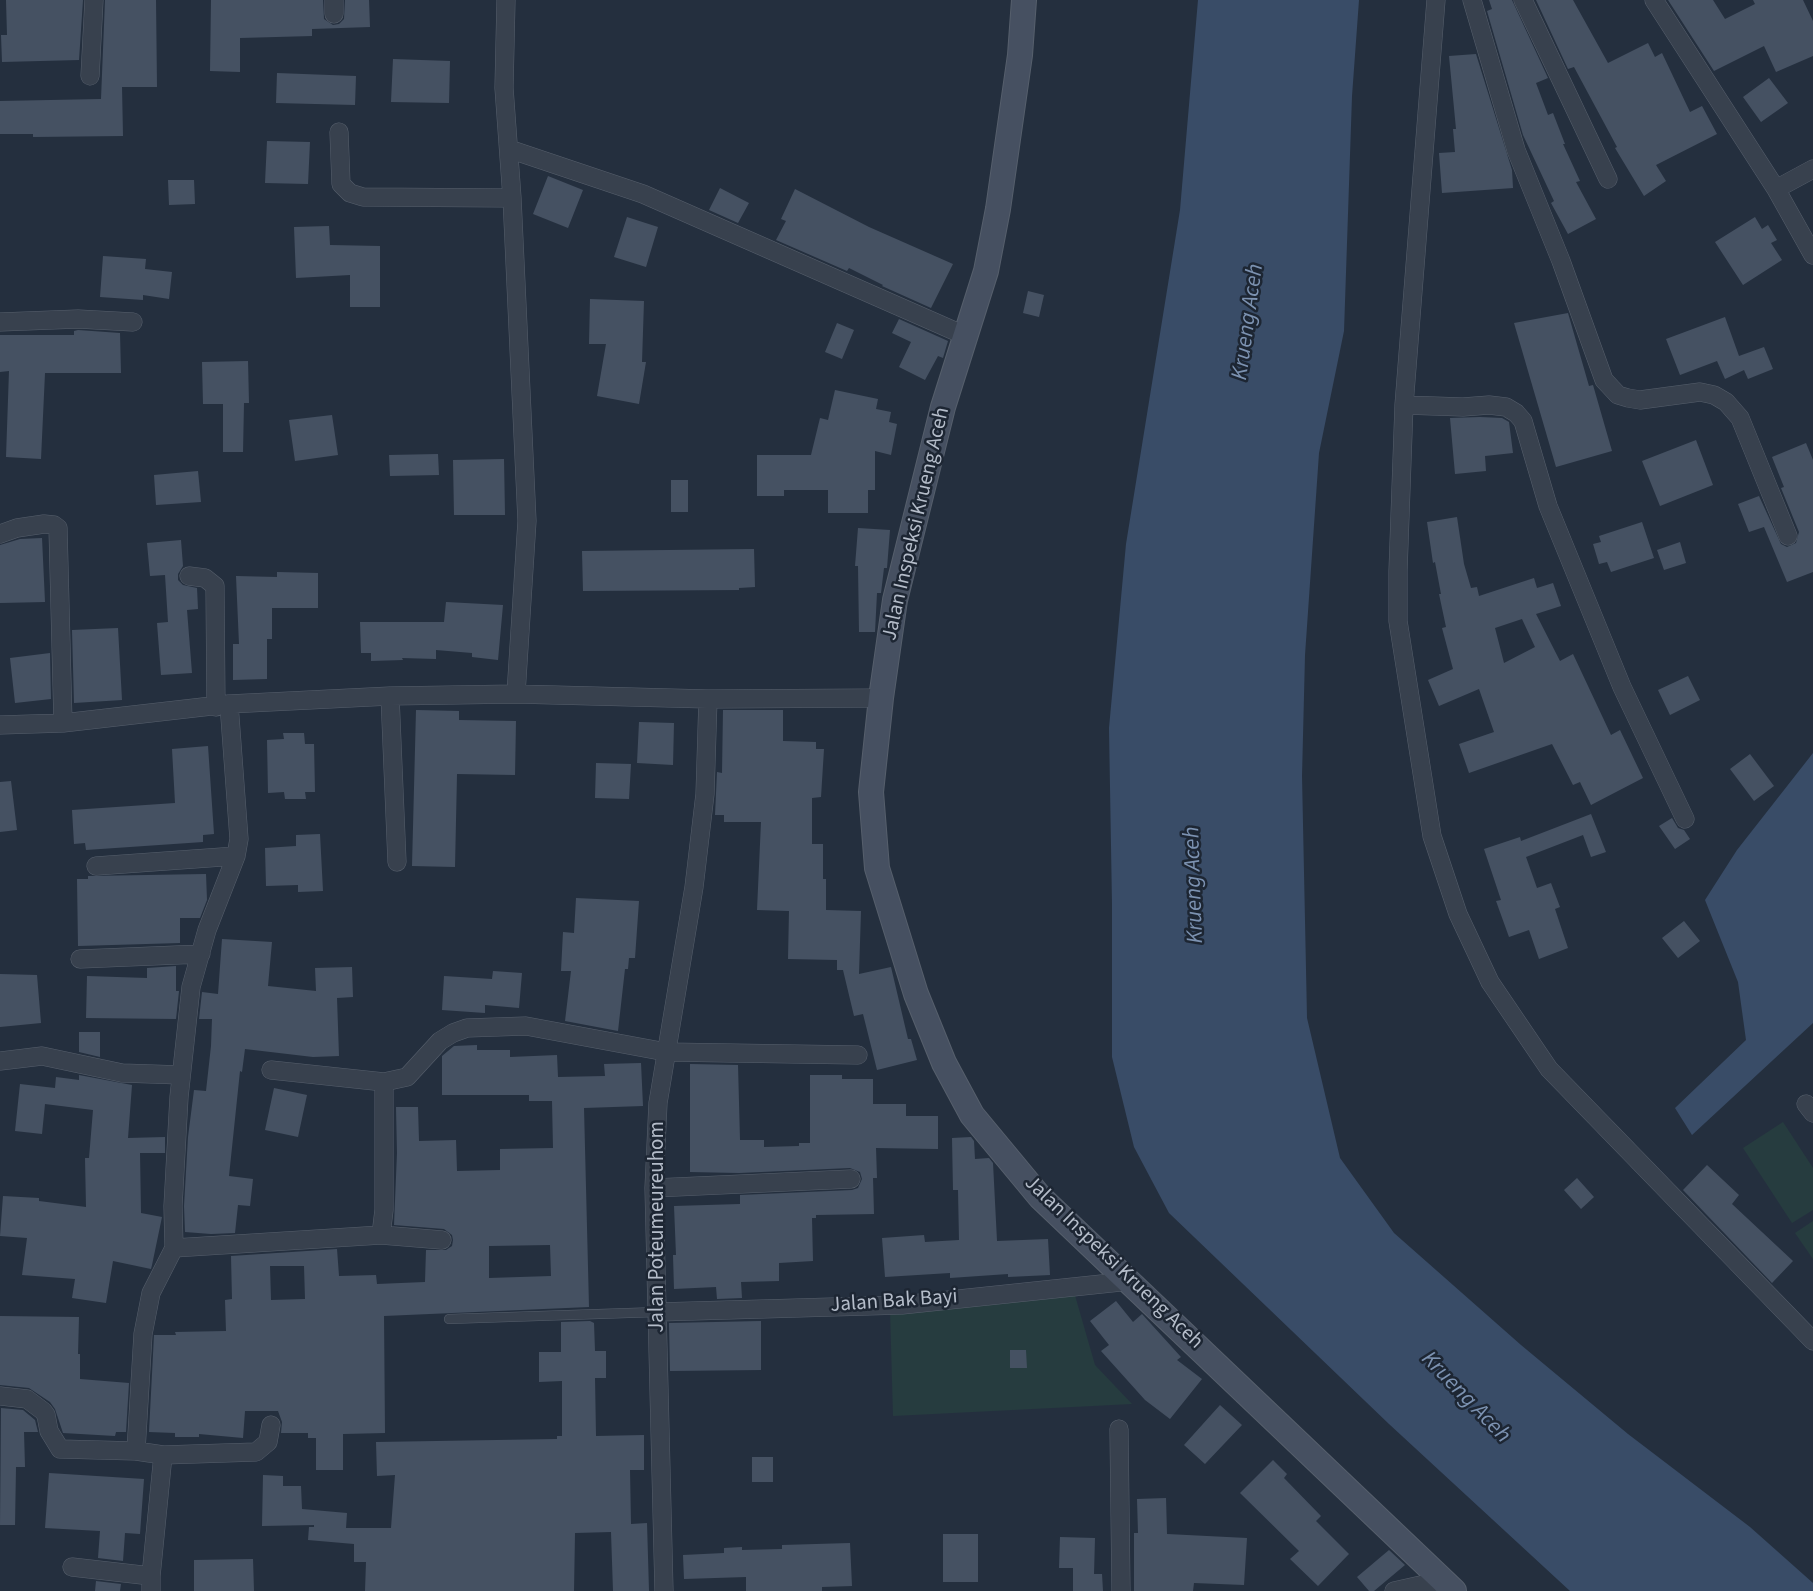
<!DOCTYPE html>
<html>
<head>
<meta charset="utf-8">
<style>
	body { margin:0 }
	canvas { display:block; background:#242f3e }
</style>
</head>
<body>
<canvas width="1813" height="1591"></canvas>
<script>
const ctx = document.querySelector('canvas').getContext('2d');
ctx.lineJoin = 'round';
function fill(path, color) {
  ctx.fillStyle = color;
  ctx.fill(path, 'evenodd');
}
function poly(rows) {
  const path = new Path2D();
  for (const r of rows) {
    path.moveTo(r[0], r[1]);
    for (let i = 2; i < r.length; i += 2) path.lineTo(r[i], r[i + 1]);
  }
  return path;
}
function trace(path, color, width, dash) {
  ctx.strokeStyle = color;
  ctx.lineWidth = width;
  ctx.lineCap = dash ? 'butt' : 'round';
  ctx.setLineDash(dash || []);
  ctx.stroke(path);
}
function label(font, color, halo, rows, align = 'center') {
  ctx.font = font + ' "Source Sans 3",sans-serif';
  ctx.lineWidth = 5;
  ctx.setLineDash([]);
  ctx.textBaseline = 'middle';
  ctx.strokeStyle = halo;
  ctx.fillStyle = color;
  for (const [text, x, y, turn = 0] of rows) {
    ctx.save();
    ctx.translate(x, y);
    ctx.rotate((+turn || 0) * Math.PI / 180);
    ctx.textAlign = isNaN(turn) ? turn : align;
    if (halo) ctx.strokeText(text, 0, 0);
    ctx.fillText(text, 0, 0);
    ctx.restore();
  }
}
const green = poly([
	[1783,1122,1813,1168,1813,1210,1792,1223,1743,1148],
	[1813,1221,1813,1259,1795,1233],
	[1074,1292,1095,1365,1132,1404,893,1416,890,1309]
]);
const water = poly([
	[1198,0,1359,0,1352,96,1344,331,1319,453,1305,655,1302,776,1307,1018,1340,1158,1394,1233,1521,1345,1628,1434,1750,1527,1813,1583,1813,1591,1570,1591,1389,1424,1169,1213,1134,1147,1112,1057,1112,904,1109,728,1126,544,1180,210],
	[1813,753,1813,1023,1692,1135,1675,1108,1746,1040,1738,982,1705,900,1737,850]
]);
const building = poly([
	[6,0,83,0,79,60,2,62,1,35,7,35],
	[105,0,156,0,157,87,122,87,123,136,33,137,33,134,0,134,0,101,101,99],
	[211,0,323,0,324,19,333,25,339,24,344,19,345,0,369,0,370,27,312,29,312,36,240,38,240,72,210,71],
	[1489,0,1512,0,1548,78,1536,83,1548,115,1553,113,1565,144,1563,144,1580,181,1576,182,1596,219,1568,234,1551,203,1554,201,1523,135,1487,11,1492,9],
	[1536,0,1573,0,1608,63,1648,43,1655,57,1662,53,1690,112,1702,106,1717,134,1656,165,1666,181,1644,196,1615,148,1617,147,1574,67,1568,69],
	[1668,0,1713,0,1725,19,1755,4,1753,0,1803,0,1813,21,1813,56,1776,72,1764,46,1714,71],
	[1476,54,1512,170,1513,188,1442,193,1439,153,1455,152,1453,129,1456,129,1449,56],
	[393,59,450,61,449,103,391,102],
	[277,73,356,76,355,105,276,103],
	[1769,78,1788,103,1761,122,1743,97],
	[267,141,310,142,308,184,265,183],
	[548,176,583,190,568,228,533,214],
	[168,180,194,180,195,204,169,205],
	[720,188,749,203,738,223,709,210],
	[795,189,869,227,953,264,931,308,882,286,883,285,849,268,847,271,776,240,786,221,781,219],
	[627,217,658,227,646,267,614,257],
	[1755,217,1762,229,1768,225,1777,240,1771,243,1782,260,1743,285,1715,242],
	[329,226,330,245,380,246,380,307,350,307,350,275,296,278,294,227],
	[103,256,146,259,145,269,172,272,169,299,143,295,143,300,100,297],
	[1028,291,1044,295,1039,317,1023,313],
	[590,299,644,301,642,362,646,362,639,404,597,396,606,344,589,344],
	[1568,313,1589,386,1593,385,1612,451,1556,467,1514,323],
	[1725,317,1739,356,1764,347,1773,369,1748,379,1744,370,1725,379,1717,361,1680,375,1666,339],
	[899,319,948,341,943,358,938,356,925,380,899,367,911,342,892,333],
	[837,323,854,330,842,359,825,352],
	[78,330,120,333,121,373,45,373,41,459,6,457,9,371,0,372,0,335,74,335,74,331],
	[248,361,249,403,244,403,243,452,223,452,223,404,203,404,202,362],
	[835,390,878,399,876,409,891,412,889,422,897,424,891,455,875,451,875,490,868,490,868,513,828,513,828,490,784,490,784,496,757,496,757,455,811,455,820,418,828,420],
	[332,415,338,455,295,461,289,420],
	[1480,417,1502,418,1509,422,1513,453,1485,456,1486,471,1455,474,1450,418],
	[1696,440,1713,485,1660,506,1642,461],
	[1806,443,1813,460,1813,572,1787,582,1764,527,1749,532,1738,504,1759,496,1781,544,1787,547,1796,543,1799,532,1781,488,1784,487,1772,457],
	[438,454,439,475,390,476,389,455],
	[504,459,505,515,454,515,453,460],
	[198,471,201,502,156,505,154,475],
	[671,480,688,480,688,512,671,512],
	[1457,517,1464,564,1471,588,1477,587,1479,596,1534,578,1537,588,1553,583,1561,606,1536,614,1560,661,1573,654,1611,735,1620,730,1643,778,1591,805,1580,782,1573,785,1552,744,1469,773,1459,744,1494,732,1479,689,1439,706,1428,680,1453,669,1442,628,1446,627,1439,594,1441,594,1435,562,1433,563,1427,522],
	[1522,619,1535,647,1504,663,1495,628],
	[1642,522,1654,558,1611,572,1607,562,1599,564,1593,544,1601,542,1599,536],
	[858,528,890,530,887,568,884,568,881,593,877,593,875,632,859,632,858,566,855,566],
	[42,538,45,602,0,603,0,545,20,539],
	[181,540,183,566,178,574,178,580,183,585,197,588,198,609,187,610,192,673,161,675,157,623,168,622,165,575,150,576,147,543],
	[1680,542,1686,563,1664,570,1657,550],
	[754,549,755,587,739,588,739,590,583,591,582,551],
	[277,572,318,573,318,608,272,608,272,639,267,639,267,679,233,680,233,644,239,644,236,576,277,577],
	[446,602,503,605,498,660,472,657,472,653,436,650,436,659,402,658,403,660,371,661,371,653,361,653,360,622,444,622],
	[118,628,122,700,74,703,72,630],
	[50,653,51,699,15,703,10,658],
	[1688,676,1700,700,1670,715,1658,690],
	[416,710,459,711,459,720,516,721,515,775,457,774,455,867,412,866],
	[723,710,783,710,783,741,816,742,816,749,824,749,821,797,812,798,812,844,823,844,823,879,826,879,826,910,861,911,859,974,891,967,908,1039,911,1039,917,1060,877,1070,863,1014,854,1016,843,970,837,970,837,960,788,959,789,911,757,910,761,822,724,822,724,815,715,815,717,772,722,773],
	[639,722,674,723,673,765,637,763],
	[283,733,304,733,305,744,314,744,315,792,305,792,306,799,285,799,284,792,268,793,267,740,284,739],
	[208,746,214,834,203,835,203,842,86,850,85,843,74,844,72,810,175,803,172,749],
	[1750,754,1774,786,1754,801,1730,769],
	[596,763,631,764,629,799,595,798],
	[11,781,17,830,0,832,0,782],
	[1591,814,1606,852,1591,857,1583,835,1526,857,1537,888,1551,883,1560,907,1555,909,1568,948,1539,959,1529,930,1509,937,1496,901,1501,900,1484,849,1520,837,1521,841],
	[1672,818,1678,828,1684,830,1690,839,1675,849,1659,826],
	[320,834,323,891,298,892,298,885,266,886,265,848,296,846,296,835],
	[206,874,207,900,200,918,180,918,180,943,78,946,77,879,88,879,88,876],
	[576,898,639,901,635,958,629,958,628,969,625,969,618,1031,565,1021,571,971,561,971,563,932,574,933],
	[1684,921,1700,941,1678,958,1662,938],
	[222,939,272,942,268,986,316,991,315,968,352,967,353,997,337,998,339,1056,313,1057,245,1049,242,1072,240,1071,229,1176,253,1179,250,1206,238,1205,235,1233,211,1234,185,1232,184,1206,188,1137,194,1090,206,1091,211,1046,212,1019,199,1019,202,992,218,994],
	[176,966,176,991,179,991,176,1019,86,1018,87,976,147,978,147,968],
	[493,971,522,973,519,1008,485,1005,485,1013,442,1010,444,976,492,979],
	[0,974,37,975,41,1023,0,1027],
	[79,1032,100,1032,100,1057,79,1052],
	[477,1045,477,1050,510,1050,510,1057,557,1055,558,1077,605,1076,604,1064,641,1063,643,1106,584,1108,589,1307,384,1316,385,1433,343,1434,343,1470,316,1470,316,1438,308,1438,308,1433,281,1433,282,1422,278,1411,245,1411,243,1438,199,1434,199,1437,175,1437,175,1433,149,1432,154,1335,176,1335,175,1332,226,1331,225,1300,232,1299,231,1256,337,1249,339,1276,376,1275,377,1284,425,1282,426,1250,446,1250,452,1246,453,1240,452,1235,444,1229,394,1225,397,1153,396,1107,418,1107,419,1141,456,1140,457,1171,500,1170,500,1149,553,1148,552,1101,529,1101,529,1095,442,1095,442,1056,454,1046],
	[550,1245,551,1276,489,1278,489,1246],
	[270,1266,304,1266,305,1299,271,1300],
	[690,1064,738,1065,740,1140,764,1140,764,1147,799,1146,799,1143,810,1143,810,1075,842,1075,842,1079,873,1079,873,1104,906,1104,906,1116,938,1116,938,1149,876,1148,877,1178,873,1178,874,1214,816,1215,816,1218,812,1218,813,1261,779,1263,779,1281,741,1282,742,1298,717,1299,716,1287,674,1289,673,1255,676,1255,674,1206,740,1204,740,1195,852,1190,858,1188,862,1179,860,1172,850,1168,739,1173,690,1172],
	[79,1075,132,1085,128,1138,165,1137,165,1153,140,1153,141,1213,162,1217,152,1265,151,1269,113,1261,106,1303,72,1298,75,1279,22,1275,27,1238,0,1236,3,1196,39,1198,39,1201,86,1207,85,1158,89,1158,93,1110,45,1104,42,1134,15,1131,20,1084,55,1088,56,1077,79,1080],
	[274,1088,307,1095,298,1137,265,1130],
	[971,1137,974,1141,975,1159,989,1158,993,1163,997,1241,1048,1239,1050,1275,1008,1277,1008,1274,950,1278,950,1273,885,1277,882,1238,924,1235,925,1242,959,1240,958,1190,953,1190,952,1138],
	[1707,1165,1739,1195,1732,1204,1793,1261,1772,1283,1683,1190],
	[1577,1178,1594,1197,1581,1209,1564,1190],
	[1116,1301,1133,1322,1142,1314,1181,1357,1177,1360,1202,1379,1170,1419,1145,1400,1101,1351,1109,1345,1090,1321],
	[0,1316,79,1317,78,1354,80,1354,80,1379,129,1383,126,1432,116,1432,115,1436,63,1433,55,1409,50,1402,29,1388,0,1385],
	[590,1321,594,1323,595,1351,606,1351,606,1378,595,1378,596,1436,644,1435,644,1470,630,1470,631,1524,647,1523,649,1591,613,1591,611,1532,575,1533,574,1591,365,1591,366,1562,354,1562,354,1544,308,1540,309,1527,314,1527,314,1525,262,1526,263,1475,283,1476,283,1486,301,1486,302,1509,347,1513,346,1528,391,1528,395,1475,377,1476,376,1442,557,1439,557,1436,562,1436,562,1381,539,1382,539,1352,561,1352,561,1322],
	[761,1321,761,1370,670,1371,669,1323],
	[1010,1350,1026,1350,1027,1368,1010,1368],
	[1220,1405,1242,1425,1205,1464,1184,1445],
	[1,1408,23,1410,35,1420,38,1432,24,1432,25,1467,16,1467,15,1525,0,1525],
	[752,1457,773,1457,773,1482,752,1482],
	[1273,1460,1287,1474,1284,1478,1321,1516,1316,1521,1349,1554,1318,1586,1290,1559,1299,1551,1240,1493],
	[49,1473,144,1479,140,1534,125,1533,123,1561,98,1558,100,1531,45,1528],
	[1166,1498,1167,1534,1247,1538,1244,1585,1194,1583,1193,1591,1134,1591,1134,1533,1138,1533,1137,1499],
	[943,1534,978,1534,978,1582,943,1582],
	[1060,1537,1095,1538,1094,1574,1102,1574,1103,1591,1073,1591,1073,1568,1059,1568],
	[850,1543,852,1586,822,1587,822,1591,746,1591,746,1577,684,1579,683,1555,724,1553,724,1548,742,1547,742,1550,782,1549,782,1545],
	[1389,1550,1405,1565,1374,1591,1369,1591,1357,1577],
	[253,1559,254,1591,194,1591,194,1560],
	[96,1581,121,1584,120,1591,95,1591]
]);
const lane = poly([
	[449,1319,658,1312]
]);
const street = poly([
	[334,0,334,14],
	[506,0,504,88,512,198,527,521,516,694],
	[1436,0,1404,405,1398,571,1398,621,1432,836,1458,914,1490,982,1549,1069,1813,1341],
	[1472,0,1516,150,1561,261,1604,380,1618,395,1628,398,1640,400,1700,392,1714,395,1726,402,1740,418,1788,536],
	[1523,0,1608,179],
	[1654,0,1776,189,1813,255],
	[90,76,94,0],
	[339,132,341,184,350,193,363,197,512,198],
	[509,149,643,194,966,336],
	[1776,189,1813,169],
	[0,322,78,319,133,322],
	[1404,405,1463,407,1489,405,1506,407,1516,413,1523,421,1548,506,1622,687,1685,819],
	[0,534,17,528,44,524,54,525,58,528,63,723],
	[189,576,205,578,215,586,216,707],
	[390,696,397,862],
	[0,725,63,723,229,704,390,696,516,694,708,699,881,698],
	[96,866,236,856],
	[80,959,201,954],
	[0,1061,42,1056,122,1073,181,1075],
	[271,1070,384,1082,407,1077,440,1041,453,1033,467,1028,526,1026,666,1052,858,1055],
	[1806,1104,1813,1113],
	[654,1188,851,1179],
	[381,1235,384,1210,384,1082],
	[174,1248,381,1235,442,1240],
	[658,1312,902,1305,1130,1281],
	[0,1396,27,1399,43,1411,46,1415,49,1431,60,1449,136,1451,163,1455,256,1452,268,1442,271,1425],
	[1119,1429,1121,1591],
	[136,1451,143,1334,151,1293,174,1248,173,1206,179,1097,191,987,207,930,236,856,239,839,229,704],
	[72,1567,151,1576,151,1591],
	[151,1576,163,1455],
	[664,1591,654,1188,658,1103,694,887,705,794,708,699],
	[1394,1591,1443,1580]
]);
const secondary = poly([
	[1024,0,1020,55,998,209,986,271,943,407,895,600,881,698,871,792,877,868,916,994,944,1063,972,1115,1040,1197,1454,1591]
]);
const streetNames = [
	["Jalan Inspeksi Krueng Aceh",917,524,-77],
	["Jalan Poteumeureuhom",658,1227,-90],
	["Jalan Inspeksi Krueng Aceh",1113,1263,44],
	["Jalan Bak Bayi",894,1302,-4]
];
const waterNames = [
	["Krueng Aceh",1249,322,-82],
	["Krueng Aceh",1195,885,-92],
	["Krueng Aceh",1465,1398,46]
];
fill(green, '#263c3f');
fill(water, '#394c67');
fill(building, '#455162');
trace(lane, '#565f6c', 10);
trace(street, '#565f6c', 19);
trace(secondary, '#565f6c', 26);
trace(lane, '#38414e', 9);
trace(street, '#38414e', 18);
trace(secondary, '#465061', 24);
label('21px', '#b4bcc9', '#1d2633', streetNames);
label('italic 23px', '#7c92b1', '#1d2633', waterNames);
</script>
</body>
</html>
